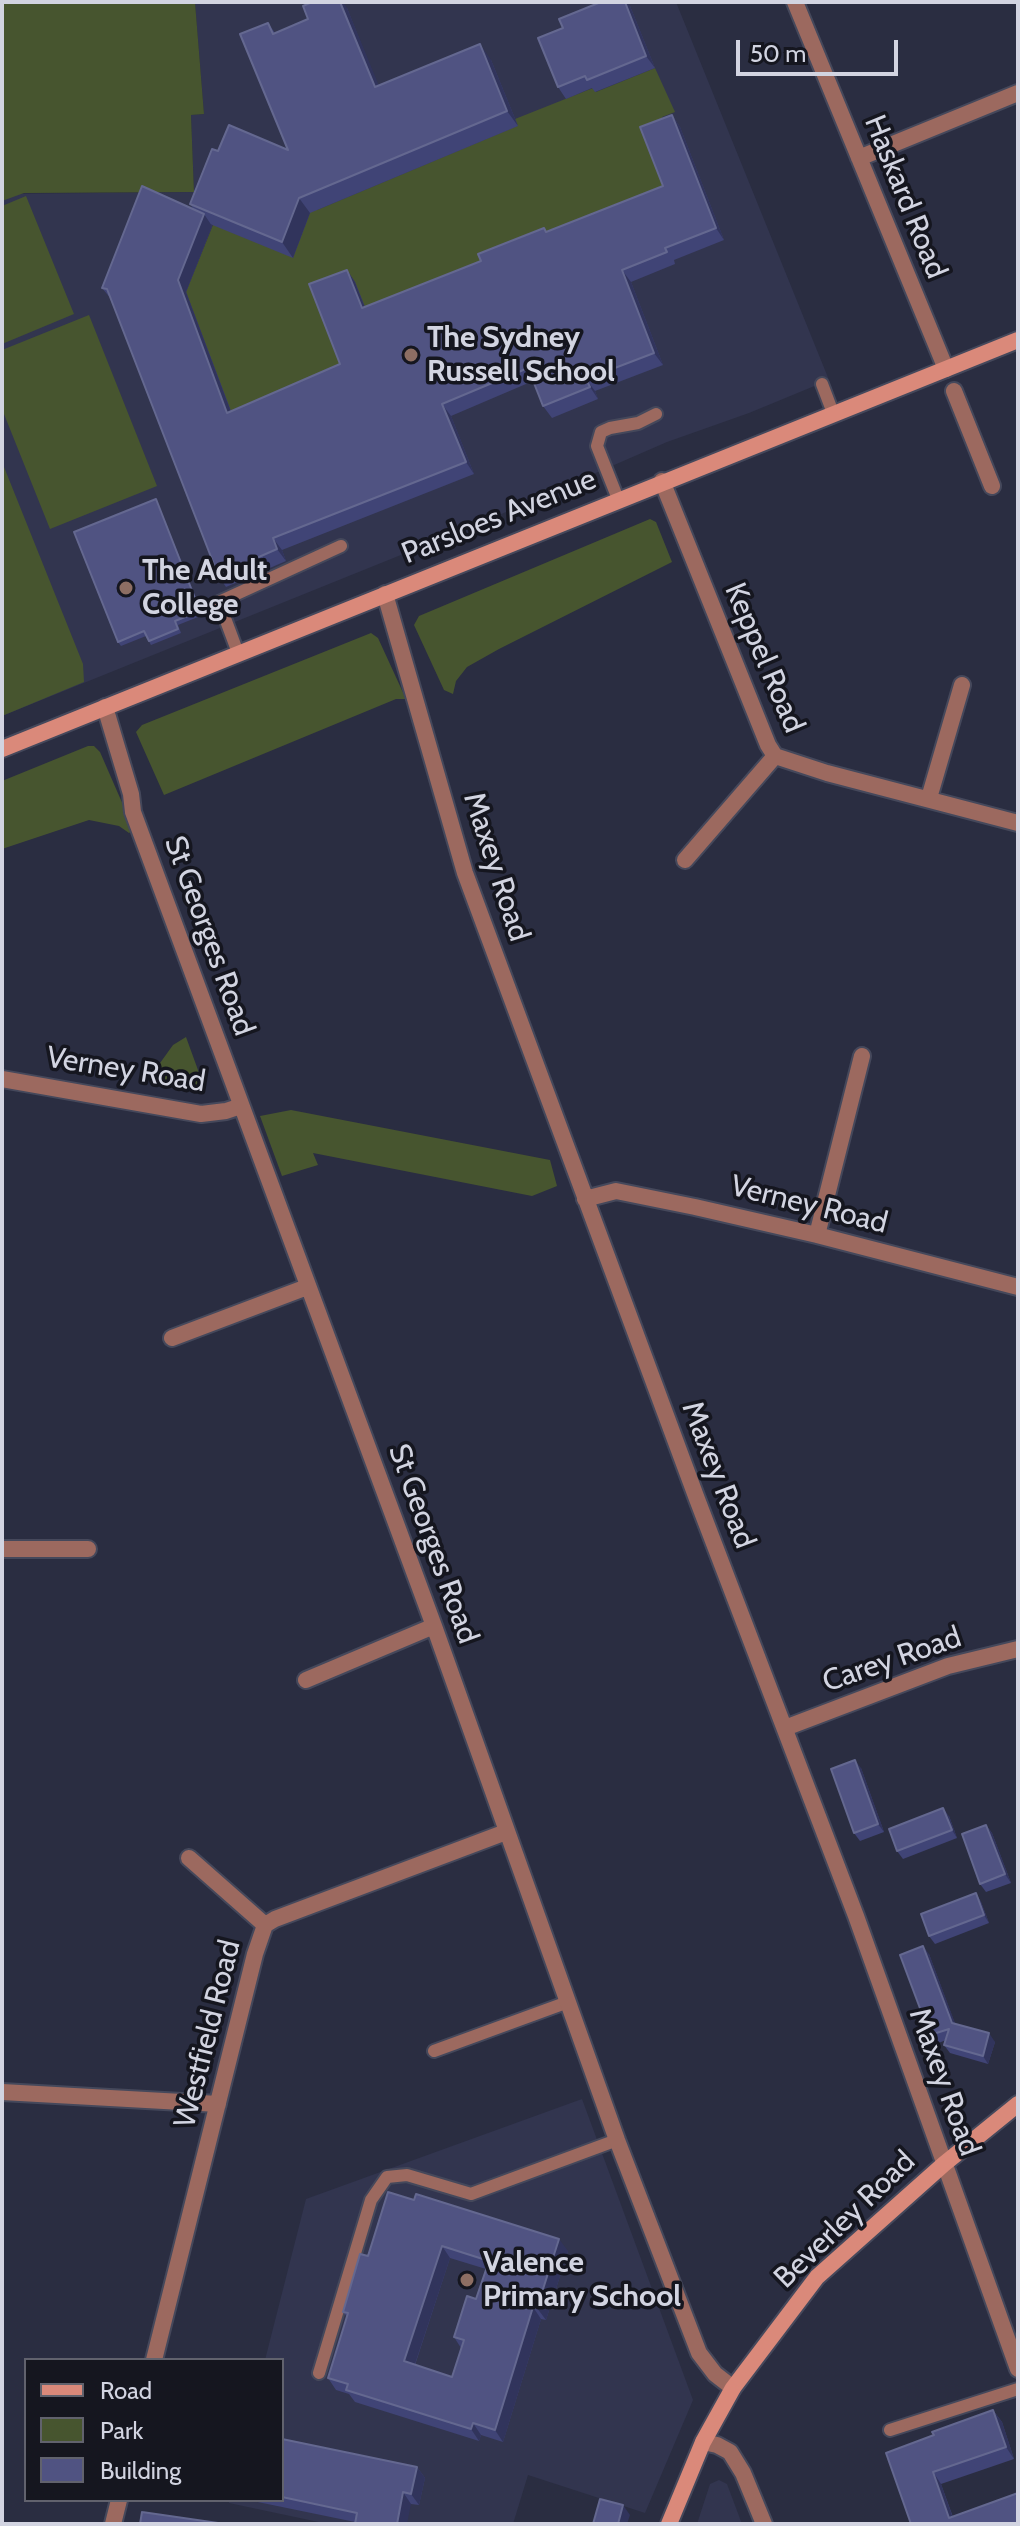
<!DOCTYPE html>
<html>
<head>
<meta charset="utf-8">
<style>
	body { margin:0 }
	#map { position:relative; width:1020px; height:2526px; overflow:hidden; background:#2a2d41; font-family:Cabin,sans-serif }
	canvas { display:block }
	.frame { position:absolute; inset:0; border:4px solid #d2d4e1; pointer-events:none }
	.legend { position:absolute; left:24px; top:2358px; width:260px; height:144px; box-sizing:border-box; background:#15161f; border:2px solid #61626d; margin:0; padding:10px 14px; list-style:none; font-size:24px; color:#d2d4e1 }
	.legend li { display:flex; align-items:center; gap:16px; height:40px }
	.legend b { width:40px; border:2px solid #61626d }
	.scale { position:absolute; left:736px; top:40px; width:162px; height:36px; box-sizing:border-box; border:4px solid #d2d4e1; border-top:0; padding-left:10px; font-size:24px; line-height:28px; white-space:nowrap; color:#d2d4e1; -webkit-text-stroke:6px #15161f; paint-order:stroke }
</style>
</head>
<body>
<div id="map">
<canvas width="1020" height="2526"></canvas>
<div class="frame"></div>
<ul class="legend">
<li><b style="height:10px;background:#da897a"></b>Road</li>
<li><b style="height:22px;background:#47552f"></b>Park</li>
<li><b style="height:22px;background:#505382"></b>Building</li>
</ul>
<div class="scale">50 m</div>
</div>
<script>
const ctx = document.querySelector('canvas').getContext('2d');
ctx.lineJoin = 'round';
function fill(path, color) {
  ctx.fillStyle = color;
  ctx.fill(path, 'evenodd');
}
function poly(rows) {
  const path = new Path2D();
  for (const r of rows) {
    path.moveTo(r[0], r[1]);
    for (let i = 2; i < r.length; i += 2) path.lineTo(r[i], r[i + 1]);
  }
  return path;
}
function trace(path, color, width, dash) {
  ctx.strokeStyle = color;
  ctx.lineWidth = width;
  ctx.lineCap = dash ? 'butt' : 'round';
  ctx.setLineDash(dash || []);
  ctx.stroke(path);
}
function label(font, color, halo, rows, align = 'center') {
  ctx.font = font + ' Cabin,sans-serif';
  ctx.lineWidth = 7;
  ctx.setLineDash([]);
  ctx.textBaseline = 'middle';
  ctx.strokeStyle = halo;
  ctx.fillStyle = color;
  for (const [text, x, y, turn = 0] of rows) {
    ctx.save();
    ctx.translate(x, y);
    ctx.rotate((+turn || 0) * Math.PI / 180);
    ctx.textAlign = isNaN(turn) ? turn : align;
    if (halo) ctx.strokeText(text, 0, 0);
    ctx.fillText(text, 0, 0);
    ctx.restore();
  }
}
const built = poly([
	[676,2,829,380,749,413,667,442,490,519,2,716,2,194,194,192,191,115,204,114,195,3],
	[582,2099,693,2400,645,2513,528,2475,513,2524,328,2524,229,2503,229,2500,282,2500,282,2360,265,2360,306,2199],
	[719,2480,727,2484,742,2524,697,2524,710,2484]
]);
const green = poly([
	[2,2,195,2,204,114,191,115,194,192,24,193,2,201],
	[655,68,675,112,662,117,668,132,672,198,348,376,236,425,186,292,213,225,314,204,317,210,517,126,515,119,593,88,596,92],
	[26,196,74,314,2,344,2,206],
	[89,315,157,486,50,529,2,409,2,350],
	[2,462,83,664,84,682,2,716],
	[650,519,656,522,672,562,499,649,467,667,456,681,453,694,444,690,414,625,419,616],
	[371,633,378,638,406,699,396,699,164,795,136,732,142,725],
	[88,746,94,746,100,752,134,830,129,833,119,826,89,820,2,849,2,781],
	[186,1037,202,1081,200,1087,193,1090,151,1082,155,1070,173,1045],
	[291,1110,550,1160,557,1186,532,1196,313,1153,318,1165,282,1176,260,1116]
]);
const lane = poly([
	[822,384,833,413],
	[618,499,597,446,601,432,610,428,638,423,656,414],
	[238,653,219,602,341,546],
	[434,2051,568,2002],
	[319,2373,371,2200,387,2177,407,2175,471,2194,617,2140],
	[890,2430,1018,2389]
]);
const street = poly([
	[795,2,946,369],
	[859,158,1018,93],
	[954,391,992,486],
	[662,481,768,745,775,756,827,773,1018,823],
	[385,594,465,873,697,1499,856,1916,1018,2369],
	[105,707,131,794,133,812,434,1626,617,2140,699,2353,715,2374,733,2388],
	[929,798,962,685],
	[685,860,775,756],
	[2,1079,201,1114,226,1111,241,1106],
	[585,1199,616,1191,695,1207,817,1235,1018,1287],
	[817,1235,862,1056],
	[172,1338,307,1287],
	[2,1549,88,1549],
	[306,1680,434,1626],
	[785,1728,948,1666,1018,1649],
	[189,1858,265,1925],
	[2,2092,218,2104],
	[154,2360,255,1954,265,1925,275,1919,506,1832],
	[703,2442,717,2445,730,2452,743,2473,764,2524],
	[113,2524,119,2500]
]);
const secondary = poly([
	[2,749,1018,340],
	[669,2524,703,2442,733,2388,817,2277,944,2164,1018,2104]
]);
const wall = poly([
	[630,6,655,68,595,92,592,88,566,99,558,87],
	[347,8,378,86,491,60,518,126,310,213,293,258,210,224,212,226,186,292,231,411,340,364,347,270,355,282,365,307,481,261,544,228,547,232,663,186,672,115,680,127,724,240,674,260,675,264,631,282,663,365,595,391,598,399,552,418,543,406,533,381,451,416,474,474,282,550,286,561,226,587,218,575,112,300,102,288,194,210,190,204,218,151,288,150,268,23,275,33],
	[156,499,158,504,203,615,178,625,181,633,151,645,146,636,121,646,118,642],
	[861,1768,884,1832,860,1841,854,1833],
	[949,1816,957,1838,903,1859,897,1851],
	[986,1825,992,1833,1011,1883,986,1892,980,1884],
	[976,1893,981,1902,989,1923,935,1944,929,1936],
	[929,1954,955,2024,995,2042,988,2064,950,2053,944,2045,946,2040,936,2044,930,2035],
	[388,2192,568,2251,546,2320,541,2319,503,2442,481,2435,479,2441,355,2402,349,2394,336,2390,328,2378,347,2317,343,2312,368,2256],
	[450,2258,486,2269,476,2299,454,2337,461,2348,452,2377,415,2365],
	[993,2410,1002,2422,1014,2459,941,2484,953,2517,1018,2524,911,2524,934,2435],
	[282,2439,417,2467,425,2478,419,2505,411,2504,355,2522,248,2500,282,2500]
]);
const shadedWall = poly([
	[340,2,343,2,347,8,386,103,375,87],
	[625,2,627,2,630,6,655,68,646,56],
	[480,44,491,60,518,126,507,111],
	[672,115,680,127,724,240,716,228],
	[299,198,310,213,293,258,282,242],
	[204,214,212,226,186,292,236,425,227,413,178,280],
	[347,270,355,282,370,320,362,308],
	[622,270,631,282,663,365,654,353],
	[586,379,595,391,598,399,590,387],
	[442,404,451,416,474,474,466,462],
	[156,499,158,504,203,615,200,611],
	[273,538,282,550,286,561,277,549],
	[855,1760,861,1768,884,1832,878,1824],
	[943,1808,949,1816,957,1838,952,1830],
	[986,1825,992,1833,1011,1883,1005,1874],
	[976,1893,981,1902,989,1923,984,1915],
	[923,1946,929,1954,958,2031,952,2023],
	[989,2033,995,2042,988,2064,983,2056],
	[559,2239,568,2251,546,2320,537,2308],
	[442,2246,450,2258,412,2373,404,2361],
	[533,2307,541,2319,503,2442,495,2430],
	[993,2410,1002,2422,1014,2459,1006,2447],
	[473,2423,481,2435,479,2441,471,2429],
	[417,2467,425,2478,419,2505,411,2494],
	[933,2472,941,2484,955,2524,949,2518],
	[403,2492,411,2504,407,2524,397,2524],
	[623,2505,630,2515,627,2524,618,2524]
]);
const building = poly([
	[312,2,340,2,375,87,480,44,507,111,299,198,282,242,190,204,212,149,218,151,229,125,288,150,240,34,268,23,273,34,308,19,303,6,312,2],
	[601,2,625,2,646,56,587,80,585,76,558,87,538,38,563,28,559,19,601,2],
	[672,115,716,228,665,248,667,252,622,270,654,353,586,379,590,387,543,406,528,368,442,404,466,462,273,538,277,549,218,575,107,289,102,288,142,186,204,214,178,280,227,413,340,364,309,284,347,270,362,308,481,261,478,254,544,228,546,232,663,186,640,127,672,115],
	[156,499,200,611,175,621,178,629,149,641,144,631,118,642,74,532,156,499],
	[855,1760,878,1824,854,1833,831,1769,855,1760],
	[943,1808,952,1830,897,1851,889,1829,943,1808],
	[986,1825,1005,1874,980,1884,962,1834,986,1825],
	[976,1893,984,1915,929,1936,921,1914,976,1893],
	[923,1946,952,2023,989,2033,983,2056,944,2045,949,2029,930,2035,900,1955,923,1946],
	[388,2192,414,2200,416,2194,559,2239,537,2308,533,2307,495,2430,473,2423,471,2429,346,2390,348,2384,328,2378,348,2313,343,2312,360,2254,368,2256,388,2192],
	[442,2246,489,2261,476,2299,467,2296,454,2337,464,2340,452,2377,404,2361,442,2246],
	[993,2410,1006,2447,933,2472,949,2518,1018,2493,1018,2524,911,2524,886,2453,934,2435,932,2432,993,2410],
	[282,2439,417,2467,411,2494,403,2492,397,2524,355,2524,357,2513,282,2497,282,2439],
	[600,2499,623,2505,618,2524,593,2524,600,2499],
	[142,2512,218,2523,217,2524,140,2524,142,2512]
]);
const markers = [
	[411,355,8,"#8d6e63"],
	[126,588,8,"#8d6e63"],
	[467,2280,8,"#8d6e63"]
];
const streetNames = [
	["Haskard Road",905,197,68],
	["Parsloes Avenue",499,517,-22],
	["Keppel Road",764,658,67],
	["Maxey Road",496,867,72],
	["St Georges Road",209,936,70],
	["Verney Road",126,1070,9],
	["Verney Road",809,1205,14],
	["Maxey Road",718,1475,69],
	["St Georges Road",433,1544,70],
	["Carey Road",892,1660,-19],
	["Westfield Road",208,2034,-76],
	["Maxey Road",944,2082,70],
	["Beverley Road",845,2220,-44]
];
const poiNames = [
	["The Sydney",427,338],
	["Russell School",427,372],
	["The Adult",142,571],
	["College",142,605],
	["Valence",483,2263],
	["Primary School",483,2297]
];
fill(built, '#32354f');
fill(green, '#47552f');
trace(lane, '#45485b', 16);
trace(street, '#45485b', 20);
trace(secondary, '#45485b', 20);
trace(lane, '#9c695f', 12);
trace(street, '#9c695f', 16);
trace(secondary, '#da897a', 16);
fill(wall, '#404476');
fill(shadedWall, '#31345c');
fill(building, '#505382');
trace(building, '#646890', 2);
for (const [x, y, r, color] of markers) {
  const dot = new Path2D();
  dot.arc(x, y, r, 0, 2 * Math.PI);
  ctx.fillStyle = color;
  ctx.fill(dot);
  trace(dot, '#15161f', 3);
}
label('30px', '#d2d4e1', '#15161f', streetNames);
label('bold 30px', '#d2d4e1', '#15161f', poiNames, 'left');
</script>
</body>
</html>
